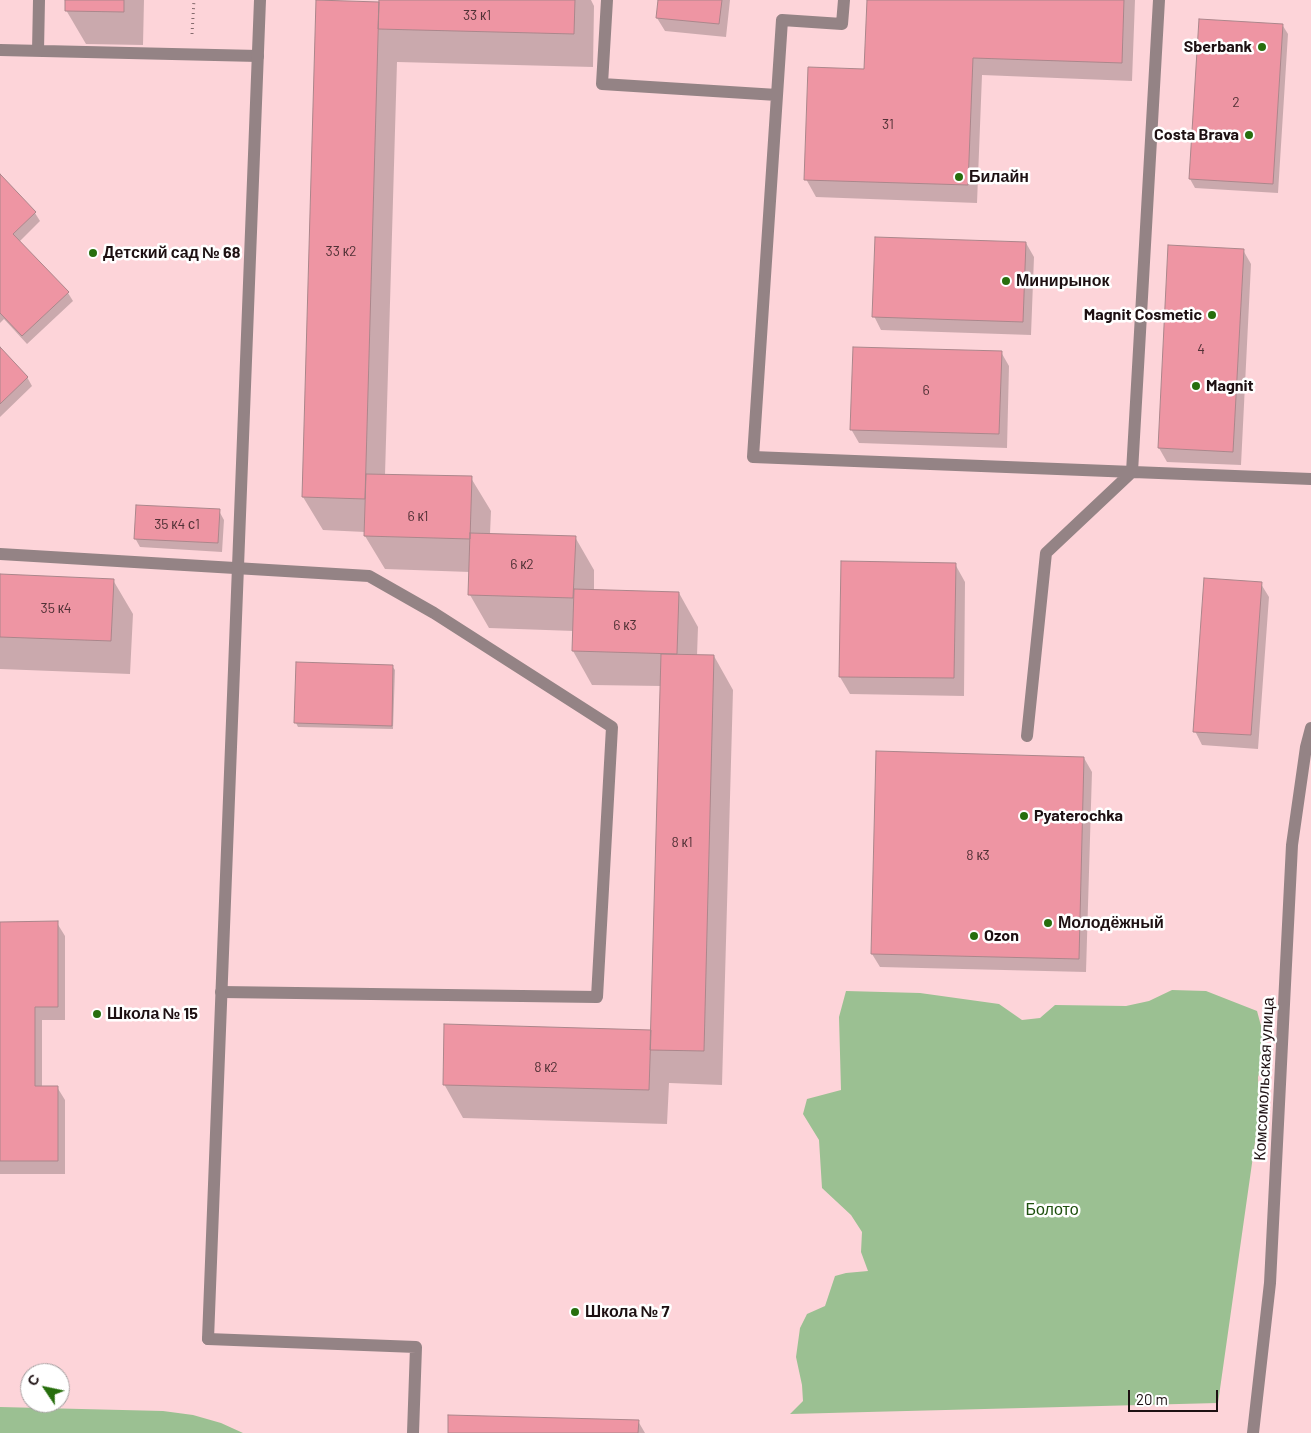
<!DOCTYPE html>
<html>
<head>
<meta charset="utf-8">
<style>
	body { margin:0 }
	#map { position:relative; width:1311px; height:1433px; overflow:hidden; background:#fdd4d9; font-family:Barlow,sans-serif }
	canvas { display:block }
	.north { position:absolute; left:20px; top:1363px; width:50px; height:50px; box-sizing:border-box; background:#fff; border:1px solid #a59fa0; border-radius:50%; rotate:304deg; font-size:14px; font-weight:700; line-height:20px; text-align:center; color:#1d1012 }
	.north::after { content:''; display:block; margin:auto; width:18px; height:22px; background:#276e0d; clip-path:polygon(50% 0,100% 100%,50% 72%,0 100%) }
	.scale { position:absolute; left:1128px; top:1390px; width:90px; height:22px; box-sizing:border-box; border:2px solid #1d1012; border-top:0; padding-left:6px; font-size:15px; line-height:18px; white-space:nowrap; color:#1d1012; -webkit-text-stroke:4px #fff; paint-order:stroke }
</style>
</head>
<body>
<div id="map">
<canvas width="1311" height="1433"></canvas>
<div class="north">С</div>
<div class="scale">20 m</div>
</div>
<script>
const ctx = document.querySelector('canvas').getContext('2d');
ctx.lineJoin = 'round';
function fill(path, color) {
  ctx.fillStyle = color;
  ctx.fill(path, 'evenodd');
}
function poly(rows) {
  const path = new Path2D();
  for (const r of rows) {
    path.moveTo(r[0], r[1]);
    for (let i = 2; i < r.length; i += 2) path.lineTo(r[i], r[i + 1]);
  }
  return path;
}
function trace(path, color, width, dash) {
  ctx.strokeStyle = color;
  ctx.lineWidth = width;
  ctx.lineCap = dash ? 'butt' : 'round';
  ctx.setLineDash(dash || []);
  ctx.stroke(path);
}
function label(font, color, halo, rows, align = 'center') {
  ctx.font = font + ' Barlow,sans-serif';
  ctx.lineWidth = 5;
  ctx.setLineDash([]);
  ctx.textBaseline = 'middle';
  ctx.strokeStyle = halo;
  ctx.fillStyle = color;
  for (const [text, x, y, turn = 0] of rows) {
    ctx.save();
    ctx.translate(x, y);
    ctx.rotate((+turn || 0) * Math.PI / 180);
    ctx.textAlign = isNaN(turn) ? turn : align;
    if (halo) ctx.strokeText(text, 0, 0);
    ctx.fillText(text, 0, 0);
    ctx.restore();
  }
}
const green = poly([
	[1172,990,1206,991,1257,1011,1267,1048,1258,1077,1259,1114,1218,1403,790,1414,803,1401,802,1385,796,1357,800,1328,807,1314,825,1306,835,1276,846,1273,868,1271,861,1252,862,1232,851,1215,822,1188,819,1140,803,1114,807,1099,841,1090,839,1017,846,991,920,993,999,1004,1022,1020,1040,1018,1055,1005,1126,1006,1149,1001],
	[0,1407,163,1411,193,1415,221,1423,243,1433,0,1433]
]);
const shadow = poly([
	[67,0,144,0,143,45,86,44,66,10],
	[380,0,591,0,594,6,593,67,397,62,385,475,471,478,491,511,490,534,575,537,594,570,594,591,679,593,698,627,697,656,714,656,733,690,722,1085,669,1083,667,1124,463,1118,444,1084,652,1031,661,686,592,685,573,651,574,631,489,628,470,595,470,572,385,569,365,536,365,532,323,530,303,497],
	[659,0,730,0,726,37,665,31,657,18],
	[868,0,1135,0,1132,81,982,75,977,203,816,197,806,179,866,70],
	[1283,26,1288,34,1278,193,1195,188,1190,179],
	[0,176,35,213,40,221,19,242,68,293,73,301,27,344,4,319,0,323],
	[1026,243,1034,257,1031,335,881,330,874,316],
	[1169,246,1243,250,1251,264,1241,465,1167,462,1159,448],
	[0,349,27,377,32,386,0,417],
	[1001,352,1009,366,1007,448,859,443,851,429],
	[219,511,224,520,222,552,140,547,135,538],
	[955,564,965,582,964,696,850,694,840,677],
	[0,576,113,580,133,614,130,674,0,669],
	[1261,584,1269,597,1258,749,1202,745,1195,731],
	[297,663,392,666,395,670,393,729,298,727,296,723],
	[1084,758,1092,772,1086,972,880,967,872,954],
	[0,923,57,923,65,936,65,1020,42,1020,42,1087,57,1087,65,1100,65,1174,0,1174],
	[638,1421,645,1433,449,1433]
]);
const building = poly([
	[65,0,124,0,124,12,65,11,65,0],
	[316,0,379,2,365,499,302,497,316,0],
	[379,0,575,0,574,34,378,29,379,0],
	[658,0,722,0,719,24,656,18,658,0],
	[867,0,1124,0,1122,63,973,58,968,185,804,180,808,67,864,69,867,0],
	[1199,19,1283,24,1273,184,1189,179,1199,19],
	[0,174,36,212,13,234,69,292,22,336,0,313,0,174],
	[875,237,1026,242,1023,322,872,317,875,237],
	[1168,245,1244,249,1233,452,1158,448,1168,245],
	[0,347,28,377,0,404,0,347],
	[853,347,1002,351,999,434,850,430,853,347],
	[366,474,472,476,470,539,364,536,366,474],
	[136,505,220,509,218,543,134,539,136,505],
	[470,533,576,536,573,598,468,595,470,533],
	[841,561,956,563,954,678,839,677,841,561],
	[0,574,114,579,111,641,0,637,0,574],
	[1204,578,1262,582,1251,735,1193,732,1204,578],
	[574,589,679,592,677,654,572,651,574,589],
	[661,654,714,655,704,1051,650,1050,661,654],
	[296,662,393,665,392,726,294,723,296,662],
	[876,751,1084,757,1079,959,871,954,876,751],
	[58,921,58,1007,35,1007,35,1086,58,1086,58,1161,0,1161,0,922,58,921],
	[444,1024,651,1030,649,1090,443,1085,444,1024],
	[448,1415,639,1420,638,1433,448,1433,448,1415]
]);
const path = poly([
	[192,34,194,0]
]);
const lane = poly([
	[607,0,602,84,777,95],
	[844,0,842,24,782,20,753,457,1311,479],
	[0,50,258,56],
	[38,51,39,0],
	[0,554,369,576,434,613,612,727,597,997,221,992],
	[1027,736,1046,553,1132,472,1159,0],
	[208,1339,416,1347,413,1433]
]);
const street = poly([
	[208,1339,260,0],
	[1253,1433,1270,1283,1292,845,1306,747,1311,728]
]);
const markers = [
	[1262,47,5,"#276e0d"],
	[1249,135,5,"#276e0d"],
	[959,177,5,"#276e0d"],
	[93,253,5,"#276e0d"],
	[1006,281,5,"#276e0d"],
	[1212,315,5,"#276e0d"],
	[1196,386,5,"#276e0d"],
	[1024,816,5,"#276e0d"],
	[1048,923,5,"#276e0d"],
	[974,936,5,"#276e0d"],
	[97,1014,5,"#276e0d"],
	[575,1312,5,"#276e0d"]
];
const numberNames = [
	["33 к1",477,15],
	["2",1236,102],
	["31",888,124],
	["33 к2",341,251],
	["4",1201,349],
	["6",926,390],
	["6 к1",418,516],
	["35 к4 с1",177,524],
	["6 к2",522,564],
	["35 к4",56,608],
	["6 к3",625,625],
	["8 к1",682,842],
	["8 к3",978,855],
	["8 к2",546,1067]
];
const poiNames = [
	["Sberbank",1252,47,"right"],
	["Costa Brava",1239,135,"right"],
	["Билайн",969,177],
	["Детский сад № 68",103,253],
	["Минирынок",1016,281],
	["Magnit Cosmetic",1202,315,"right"],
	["Magnit",1206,386],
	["Pyaterochka",1034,816],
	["Молодёжный",1058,923],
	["Ozon",984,936],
	["Школа № 15",107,1014],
	["Школа № 7",585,1312]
];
const streetNames = [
	["Комсомольская улица",1264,1079,-87]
];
const parkNames = [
	["Болото",1052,1210]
];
fill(green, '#9bc092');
fill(shadow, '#0003');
fill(building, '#ee95a3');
trace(building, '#ab868b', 1);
trace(path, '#846a6d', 3, [1, 4]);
trace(lane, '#948385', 12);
trace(street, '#948385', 12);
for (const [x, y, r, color] of markers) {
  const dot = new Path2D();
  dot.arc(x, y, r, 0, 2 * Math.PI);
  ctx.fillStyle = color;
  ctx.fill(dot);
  trace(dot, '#fff', 2);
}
label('14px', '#513136', null, numberNames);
label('bold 16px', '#1d1012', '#fff', poiNames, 'left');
label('16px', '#1d1012', '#fff', streetNames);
label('16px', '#1e500e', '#fff', parkNames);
</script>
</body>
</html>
